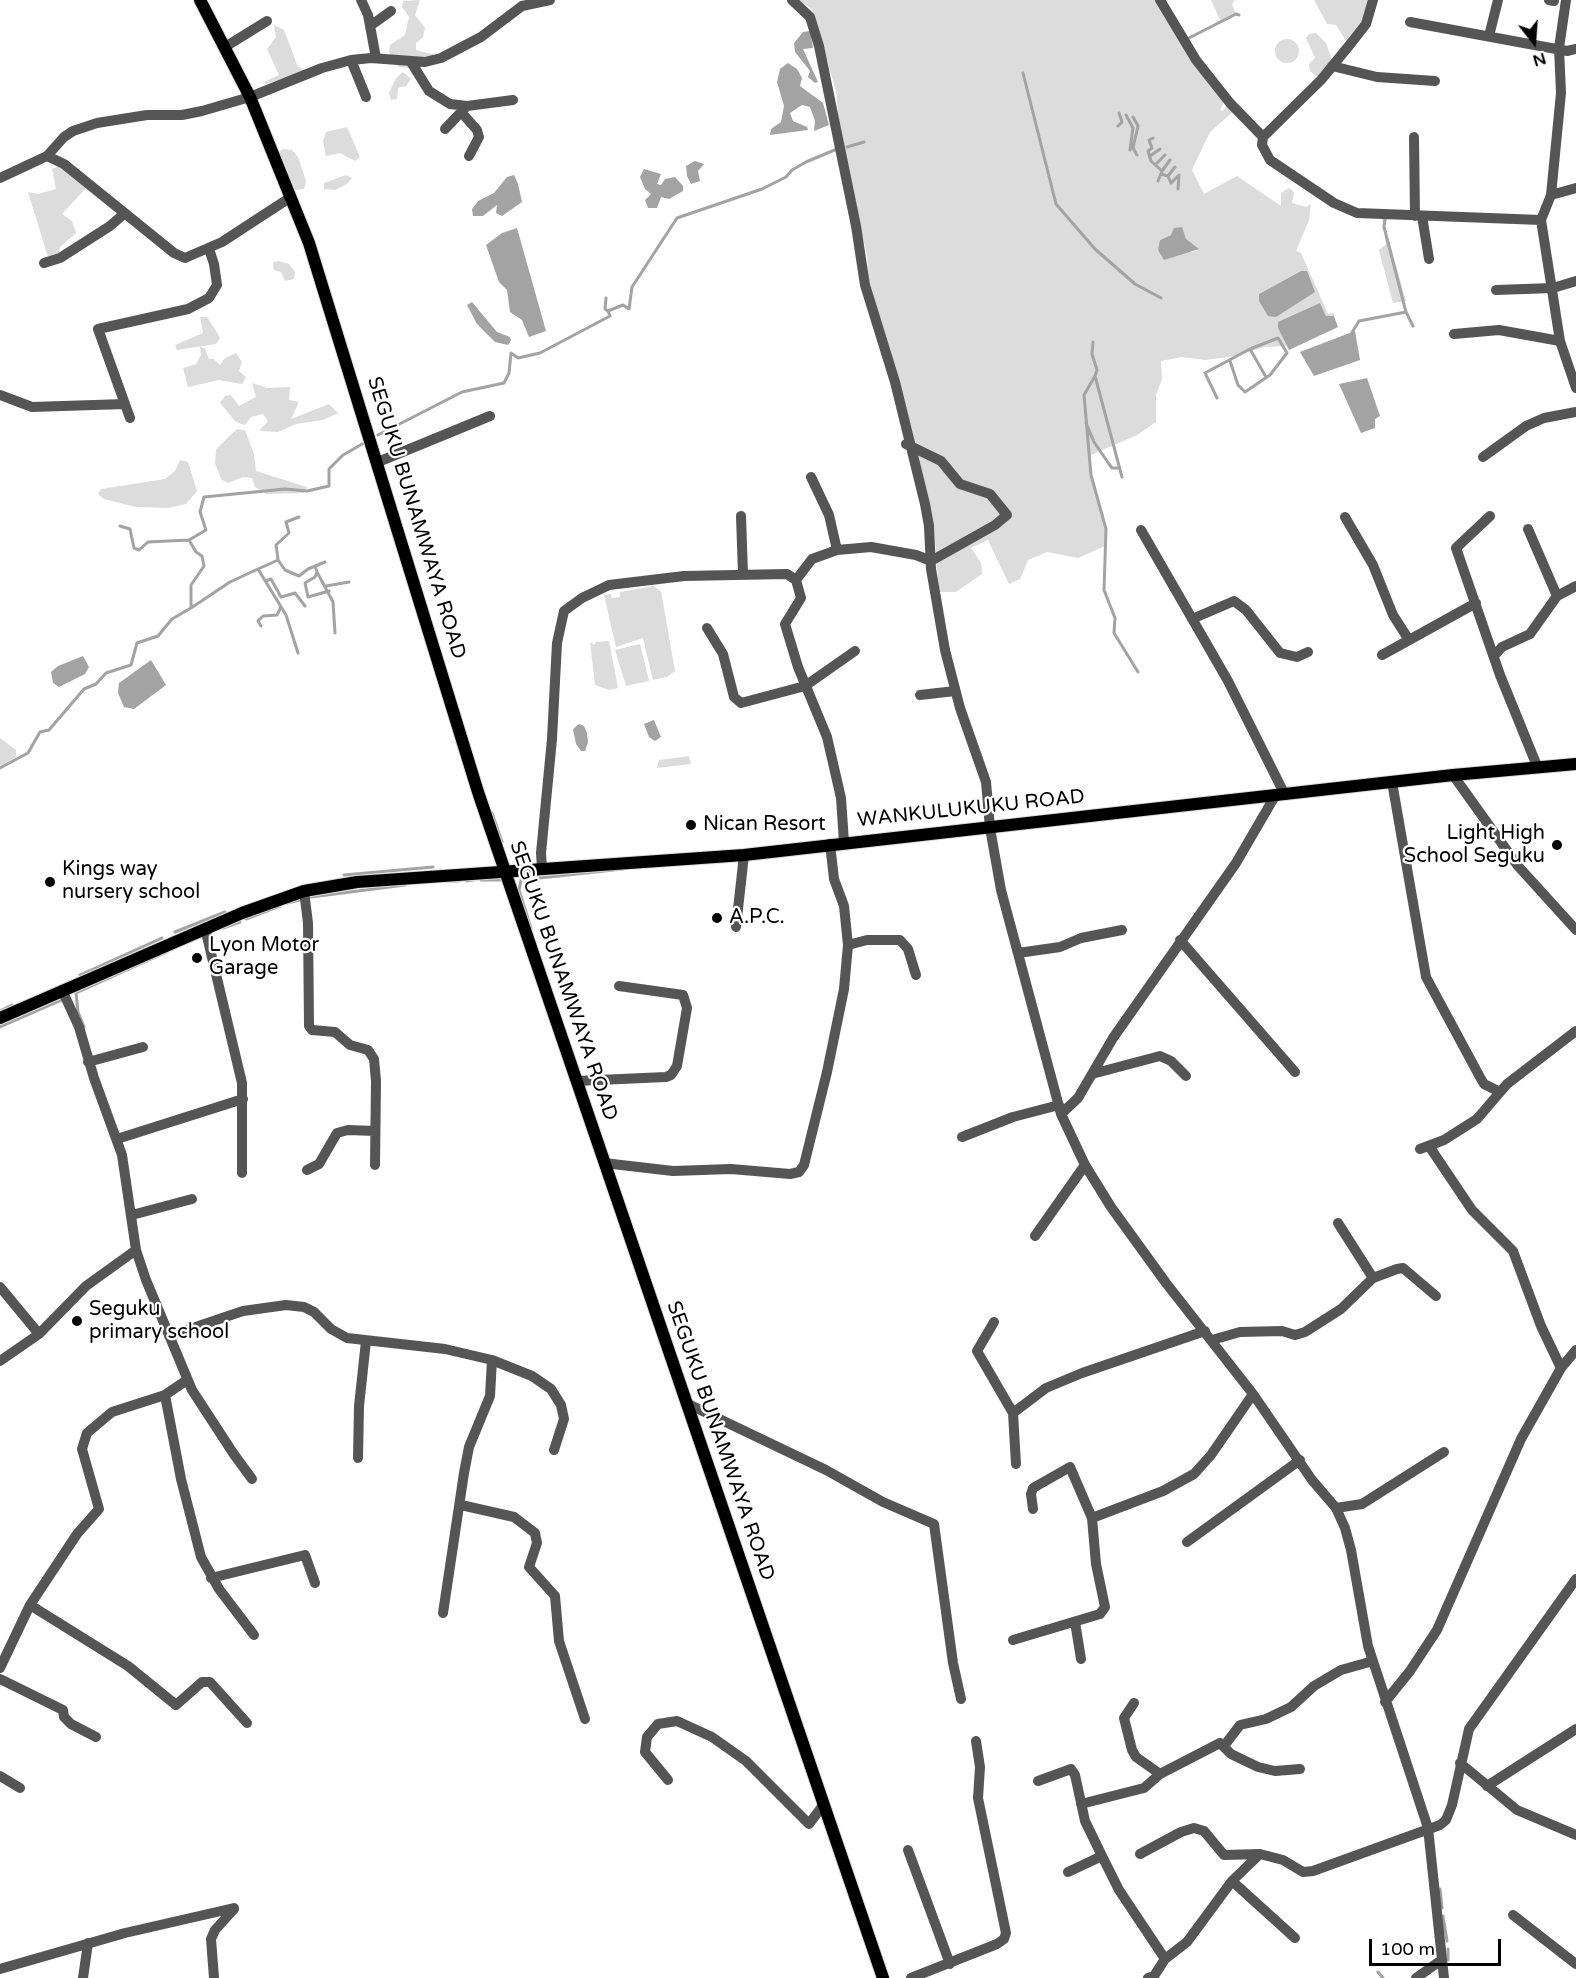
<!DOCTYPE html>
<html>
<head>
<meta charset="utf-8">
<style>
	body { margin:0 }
	#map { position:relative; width:1576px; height:1978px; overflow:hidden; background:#fff; font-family:"Varela Round",sans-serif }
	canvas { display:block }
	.north { position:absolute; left:1504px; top:12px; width:60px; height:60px; -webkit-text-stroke:4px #fff; paint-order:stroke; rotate:163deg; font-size:16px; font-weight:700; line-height:24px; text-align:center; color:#000 }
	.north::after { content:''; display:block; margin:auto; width:21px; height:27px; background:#000; clip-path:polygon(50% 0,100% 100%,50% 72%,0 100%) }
	.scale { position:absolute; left:1369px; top:1939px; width:132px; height:27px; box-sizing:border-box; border:3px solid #000; border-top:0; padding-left:8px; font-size:18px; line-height:21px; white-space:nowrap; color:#000; -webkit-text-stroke:4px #fff; paint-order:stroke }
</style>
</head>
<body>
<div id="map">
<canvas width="1576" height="1978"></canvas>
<div class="north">N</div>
<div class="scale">100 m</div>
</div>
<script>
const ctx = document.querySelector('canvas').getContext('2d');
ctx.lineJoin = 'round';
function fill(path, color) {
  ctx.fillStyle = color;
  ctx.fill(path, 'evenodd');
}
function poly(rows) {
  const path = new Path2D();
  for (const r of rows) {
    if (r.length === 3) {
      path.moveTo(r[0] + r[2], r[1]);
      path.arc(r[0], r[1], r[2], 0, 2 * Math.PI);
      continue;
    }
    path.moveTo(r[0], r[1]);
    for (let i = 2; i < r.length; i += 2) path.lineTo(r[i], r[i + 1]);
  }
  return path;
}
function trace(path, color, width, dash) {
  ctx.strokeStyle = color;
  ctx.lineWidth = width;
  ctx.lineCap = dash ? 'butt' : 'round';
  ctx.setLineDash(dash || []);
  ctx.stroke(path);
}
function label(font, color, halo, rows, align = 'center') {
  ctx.font = font + ' "Varela Round",sans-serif';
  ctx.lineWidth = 4.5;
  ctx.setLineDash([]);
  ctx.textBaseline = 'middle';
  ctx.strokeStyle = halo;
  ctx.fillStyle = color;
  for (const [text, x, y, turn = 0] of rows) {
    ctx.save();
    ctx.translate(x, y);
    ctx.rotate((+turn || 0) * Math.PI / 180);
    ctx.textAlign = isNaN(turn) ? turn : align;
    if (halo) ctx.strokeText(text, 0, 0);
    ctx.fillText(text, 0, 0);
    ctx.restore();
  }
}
const green = poly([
	[420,0,415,15,425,28,423,37,416,43,416,50,439,56,419,69,399,67,389,52,390,45,405,35,409,17,402,7,403,1],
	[797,0,1158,0,1225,100,1220,110,1223,111,1228,103,1234,111,1210,132,1192,170,1204,194,1237,176,1281,206,1281,193,1289,188,1294,192,1292,203,1307,207,1311,203,1309,220,1296,251,1301,253,1328,314,1334,313,1334,316,1326,316,1320,303,1278,328,1287,346,1264,347,1236,356,1205,360,1182,357,1161,361,1162,379,1156,395,1156,422,1137,435,1091,455,1091,475,1106,529,1105,546,1078,558,1047,552,1028,560,1020,579,1009,584,988,540,971,548,981,563,982,574,956,592,939,592,934,526,869,280,867,255,842,155,836,91,812,9],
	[1171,235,1197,251,1182,253,1164,260,1160,240],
	[1301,271,1283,311,1276,317,1259,294],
	[1211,0,1235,0,1232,4,1236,14,1221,22],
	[1314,0,1368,0,1366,18,1348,44,1336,25,1327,24],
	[274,25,284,30,298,67,302,68,303,72,266,84,264,82,279,75,267,49,276,37],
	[1316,33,1326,43,1332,60,1317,77,1310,71,1309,64,1315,58,1306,38,1309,34],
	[1287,51,12],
	[403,72,411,79,406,86,398,88,397,99,391,100,389,93,396,78],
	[347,127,360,157,355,161,340,153,326,156,323,141,326,132],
	[283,149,292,150,298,157,306,181,304,189,295,190,289,175,278,169,279,152],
	[60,166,87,187,62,214,72,221,76,233,60,247,59,255,48,257,28,192,38,194,56,189,52,169],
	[346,175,352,178,347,184,335,190,324,189,324,183],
	[1382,218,1388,218,1385,226,1406,301,1393,303,1379,250,1386,244],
	[278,261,289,264,295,272,294,279,285,281,281,272,274,270,273,263],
	[200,317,207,317,218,334,220,338,216,344,177,350,175,345,203,333],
	[200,346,205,349,209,359,214,359,220,365,225,358,236,353,242,362,239,371,246,377,242,384,219,380,188,387,183,368,196,364,201,355],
	[252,383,267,388,290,387,289,400,299,402,291,419,329,404,338,413,323,420,296,424,278,432,259,431,268,421,263,414,251,417,245,425,236,422,220,403,225,396,231,395,239,406,256,397],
	[237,429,245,430,254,454,256,471,307,487,304,493,266,494,255,487,252,478,243,477,228,483,221,479,215,463,216,449],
	[180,460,188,462,197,491,186,504,168,508,136,507,104,499,98,494,101,489,165,479,175,471],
	[653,586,661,591,675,671,667,677,653,680,643,638,616,647,604,595,611,594,612,598,620,597,620,592],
	[609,641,618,688,609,690,595,685,590,642,594,645,596,642],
	[640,644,649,681,626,686,615,650],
	[0,738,16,750,16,757,0,766],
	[689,756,691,764,657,768,659,760]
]);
const water = poly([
	[810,31,813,48,803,49,818,82,815,83,808,77,810,71,795,52,794,43,803,32],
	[788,63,797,69,802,78,800,86,823,103,829,125,814,131,815,121,810,107,802,105,790,113,793,121,807,127,808,130,770,135,771,129,781,122,784,106,777,82,780,69],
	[695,161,704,164,698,171,700,181,691,184,687,176,686,166],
	[644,169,661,174,657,184,661,185,665,179,675,177,683,186,683,191,669,199,661,197,657,208,648,208,645,200,651,194,645,189,640,177],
	[514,175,518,184,522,202,502,216,496,213,497,205,483,216,473,216,472,209,478,201,494,193,507,177],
	[1182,227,1186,239,1199,249,1164,260,1158,250,1160,240,1171,235,1174,228],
	[517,228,546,331,529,337,522,320,510,312,507,290,499,282,486,245,502,233],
	[1301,271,1307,271,1315,292,1276,317,1268,316,1259,301,1259,294],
	[472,302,497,332,510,337,511,340,508,345,495,342,477,324,467,305],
	[1320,303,1326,316,1334,316,1338,327,1289,350,1278,328,1278,322],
	[1355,331,1360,360,1314,376,1300,352],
	[1367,378,1380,416,1375,419,1375,428,1361,433,1339,384],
	[83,656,89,667,85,674,59,687,53,683,51,672,58,666],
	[151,660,166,685,134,709,124,707,118,693,119,683],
	[654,720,661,737,655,741,649,737,644,724],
	[579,724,584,726,587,733,588,742,585,751,581,751,576,744,573,729]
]);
const stream = poly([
	[1187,39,1236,14,1239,15],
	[1023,73,1056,204,1095,249,1135,284,1161,298],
	[1126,115,1133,128,1130,150],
	[1133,117,1138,126,1133,148,1137,155],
	[1118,126,1122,122,1119,113],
	[1153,138,1149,140,1152,148,1148,151,1151,161,1162,171,1158,181],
	[847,147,864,142],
	[1150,156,1160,149],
	[1156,164,1165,155],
	[1162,171,1170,160],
	[1161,174,1168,176,1171,183,1179,175,1178,189],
	[1168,176,1175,167],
	[606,298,605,309,608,311,623,305,629,309,632,287,677,218,762,189,786,177,792,170,806,162,837,149],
	[1406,312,1413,326],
	[1351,334,1359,321,1406,312,1384,227,1385,218],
	[1093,342,1092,354,1097,370,1095,376,1122,477],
	[1250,349,1266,377],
	[1095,376,1084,395,1091,475,1106,529,1104,590,1115,618,1114,633,1138,672],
	[1217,398,1205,373,1250,349,1278,338,1287,353,1270,375,1245,392,1238,385,1230,361],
	[1086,423,1094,442,1109,464,1112,468,1118,468],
	[378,435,462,392,504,383,509,373,511,353,518,358,540,353,610,316,608,311],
	[120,526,130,529,134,548,139,550,148,542,189,540],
	[278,559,276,545,289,533,286,522,299,517],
	[315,566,317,572,315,577,305,583,308,597,329,591],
	[258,569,278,560,285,570,299,576,308,569,325,562],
	[317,572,333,602,335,633],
	[266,581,271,579,281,597,295,593,305,606],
	[326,586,349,582],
	[191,608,230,582,258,569,286,615,298,653],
	[261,626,258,621,263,616,277,615,281,607],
	[0,768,28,753,40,732,49,730,84,689,96,684,106,673,131,665,137,643,158,636,172,619,191,608,191,585,204,566,202,556,196,552,189,540,206,530,200,512,204,497,285,489,307,491,329,486,329,469,343,455,364,443],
	[492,813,502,842],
	[344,875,433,867],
	[481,880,503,880],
	[450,881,459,881],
	[467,881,473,880],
	[311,897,405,885],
	[287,903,300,900],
	[246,919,280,906],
	[223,928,240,922],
	[531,928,519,890,521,880,623,869],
	[175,932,225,912],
	[80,975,162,938],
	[0,1011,12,1005],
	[0,1027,64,999],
	[84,1027,78,1012,76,993,167,952],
	[1440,1889,1442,1908],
	[1443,1916,1447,1941],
	[1448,1949,1448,1960],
	[1378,1972,1383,1978]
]);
const minor = poly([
	[361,0,368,15,376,58],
	[792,0,810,17,819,46,856,226,865,285,895,382,925,504,929,526,931,569,945,650,960,708,986,782,990,828,1001,890,1061,1114,1085,1165,1111,1207,1166,1283,1253,1394,1312,1480,1336,1508,1345,1528,1351,1550,1368,1646,1428,1828,1444,1978],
	[1160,0,1196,60,1230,103,1263,137,1262,145,1270,160,1334,203,1357,213,1541,220],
	[1549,0,1554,1],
	[1566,0,1559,48,1561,93,1551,195,1541,220,1560,341,1576,388],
	[1410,22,1567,51,1576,49],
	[370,26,391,11],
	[1489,36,1498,0],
	[225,47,267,21],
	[351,60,366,97],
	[411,62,429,91,450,104,467,106,513,100],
	[1332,66,1377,77,1435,81],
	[461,112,477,130,479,137,469,156],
	[445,129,465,108],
	[1263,137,1321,80,1352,42,1366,24,1373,0],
	[1414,137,1415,216],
	[47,156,64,164,174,253,185,258,222,242,291,197],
	[0,178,47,156,64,137,73,131,97,123,147,115,182,115,202,111,250,97,322,68,351,60,371,58,425,62,441,58,481,37,522,6,550,0],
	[1551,195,1576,188],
	[1422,216,1429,259],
	[44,263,60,258,110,226,125,213],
	[1496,290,1553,288,1576,281],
	[1454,334,1499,330,1560,341],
	[0,395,32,407,125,404],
	[130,418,98,329,188,309,209,298,217,285,214,264,209,249],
	[1483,457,1526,426,1544,418,1576,412],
	[378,462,490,416],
	[741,516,743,574],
	[1490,516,1456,548,1500,675,1537,766],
	[1345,517,1373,565,1393,615,1409,640],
	[1528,529,1557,596],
	[1141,530,1228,681,1285,795],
	[837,550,871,547,916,555,931,561,995,525,1007,515,990,494,960,484,941,461,906,444],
	[796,580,812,559,837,550,829,515,811,477],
	[1192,619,1234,601,1246,610,1280,653,1297,657,1308,652],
	[707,628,723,654,734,697,741,703,805,686,855,651],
	[1382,655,1476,603],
	[1494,656,1502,647,1530,634,1557,596,1576,586],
	[920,695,955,691],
	[1453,775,1518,866,1576,930],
	[1392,782,1426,977,1481,1079,1484,1084,1500,1092],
	[830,844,834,879,844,906,848,945],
	[542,869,541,853,552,739,557,643,564,611,582,598,609,585,684,576,787,574,796,580,801,598,785,624,798,667,827,737,841,798,844,842],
	[304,891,308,923,309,1026,312,1030,335,1032,350,1045,368,1050,374,1059,376,1081,375,1165],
	[736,927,744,855],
	[205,928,242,1083,242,1173],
	[1180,940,1295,1072],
	[1018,953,1060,947,1081,938,1122,930],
	[62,990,79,1027,94,1078,122,1155,136,1250,146,1280,192,1390,233,1453,252,1479],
	[88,1062,143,1047],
	[1092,1074,1160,1056,1171,1061,1186,1076],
	[576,1081,666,1077,671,1075,677,1066,687,1008,683,995,619,986],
	[1061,1114,1078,1098,1113,1038,1236,863,1275,796],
	[962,1137,1013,1117,1059,1105],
	[117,1139,243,1099],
	[1429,1146,1472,1210,1513,1251,1541,1326,1561,1368],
	[1420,1149,1444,1140,1477,1119,1507,1084,1576,1031],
	[604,1163,673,1171,731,1169,790,1174,799,1172,804,1165,827,1072,844,989,848,945,867,940,900,940,908,949,916,975],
	[307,1170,319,1164,337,1133,348,1130,375,1131],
	[132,1215,192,1199],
	[1338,1223,1373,1278],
	[1035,1236,1085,1165],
	[0,1287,39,1334],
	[994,1322,977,1351,1013,1413],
	[169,1336,243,1311,286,1305,304,1307,314,1312,331,1329,347,1338,445,1349,492,1360,490,1396,469,1447,464,1473,443,1613],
	[1212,1340,1240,1332,1282,1331,1295,1335,1305,1332,1341,1309,1373,1278,1397,1269,1403,1268,1436,1296],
	[492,1360,532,1376,551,1389,561,1405,564,1419,554,1450],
	[0,1361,39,1334,86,1286,136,1250],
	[165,1395,181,1479,201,1557,219,1589,254,1635],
	[688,1404,826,1470,883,1502,934,1524,953,1663,961,1699],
	[358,1458,359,1406,366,1341],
	[1016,1464,1013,1413,1046,1388,1082,1373,1205,1331],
	[461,1505,514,1517,535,1533,537,1543,529,1567,555,1596,559,1641,585,1719],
	[1336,1508,1362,1504,1444,1452],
	[1092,1518,1163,1491,1194,1474,1211,1455,1253,1394],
	[1187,1542,1300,1460],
	[211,1578,305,1555,315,1583],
	[30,1605,128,1666,176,1705,202,1682,210,1682,247,1723],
	[1075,1622,1081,1659],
	[1013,1640,1100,1614,1105,1607,1096,1564,1092,1518,1070,1467,1033,1488,1031,1494,1033,1509],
	[0,1668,30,1605,77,1534,99,1509,82,1449,87,1433,112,1412,165,1395,187,1380],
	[0,1679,63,1710,64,1717,71,1724,96,1737],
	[1385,1702,1410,1671,1437,1630,1521,1439,1561,1368,1576,1350],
	[1134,1703,1124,1718,1132,1750,1136,1757,1160,1774],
	[1220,1743,1231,1754,1258,1767,1275,1771,1300,1769],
	[1460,1763,1517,1810,1576,1835],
	[0,1776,20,1788],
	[668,1780,645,1752,647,1737,658,1724,677,1721,712,1737,746,1761,809,1824,824,1804],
	[1038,1781,1071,1769,1075,1775,1085,1821,1102,1856],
	[1487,1786,1576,1729],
	[1081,1804,1144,1788,1160,1774,1220,1743,1224,1746,1240,1725,1266,1719,1291,1707,1314,1686,1341,1670,1373,1661],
	[908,1850,950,1964],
	[1140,1854,1181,1832,1194,1828,1204,1831,1224,1855,1260,1854],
	[1068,1872,1102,1856,1119,1890,1165,1959],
	[1232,1881,1295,1938],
	[1513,1915,1576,1964],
	[0,1969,125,1933,234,1908],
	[83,1978,88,1943],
	[214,1978,211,1939,215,1930,234,1909],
	[911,1978,997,1944,1004,1939,1006,1933,978,1798,980,1767,976,1741],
	[1148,1978,1154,1976,1165,1959,1187,1942,1232,1881,1260,1854,1283,1860,1303,1872,1313,1871,1440,1825,1446,1820,1452,1805,1469,1729,1576,1579],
	[1416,1978,1440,1961]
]);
const major = poly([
	[200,0,250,97,309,243,478,792,883,1978],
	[0,1018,242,913,304,891,357,882,744,855,1453,775,1576,764]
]);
const markers = [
	[691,825,6,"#000"],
	[1557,845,6,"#000"],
	[50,882,6,"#000"],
	[717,918,6,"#000"],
	[197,958,6,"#000"],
	[77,1321,6,"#000"]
];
const streetNames = [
	["SEGUKU BUNAMWAYA ROAD",416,518,73],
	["WANKULUKUKU ROAD",971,809,-6],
	["SEGUKU BUNAMWAYA ROAD",563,981,71],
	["SEGUKU BUNAMWAYA ROAD",720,1441,71]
];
const poiNames = [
	["Nican Resort",703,825],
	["Light High",1545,834,"right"],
	["School Seguku",1545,857,"right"],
	["Kings way",62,870],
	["nursery school",62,893],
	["A.P.C.",729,918],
	["Lyon Motor",209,946],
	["Garage",209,969],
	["Seguku",89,1310],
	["primary school",89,1333]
];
fill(green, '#dcdcdc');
fill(water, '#a3a3a3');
trace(stream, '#a3a3a3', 3);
trace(major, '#dbdbdb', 14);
trace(minor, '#555', 10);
trace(major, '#000', 12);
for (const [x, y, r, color] of markers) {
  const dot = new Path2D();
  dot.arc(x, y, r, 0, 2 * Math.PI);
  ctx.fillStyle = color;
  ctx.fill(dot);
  trace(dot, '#fff', 2);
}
label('20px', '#000', '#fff', streetNames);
label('20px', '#000', '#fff', poiNames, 'left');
</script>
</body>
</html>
